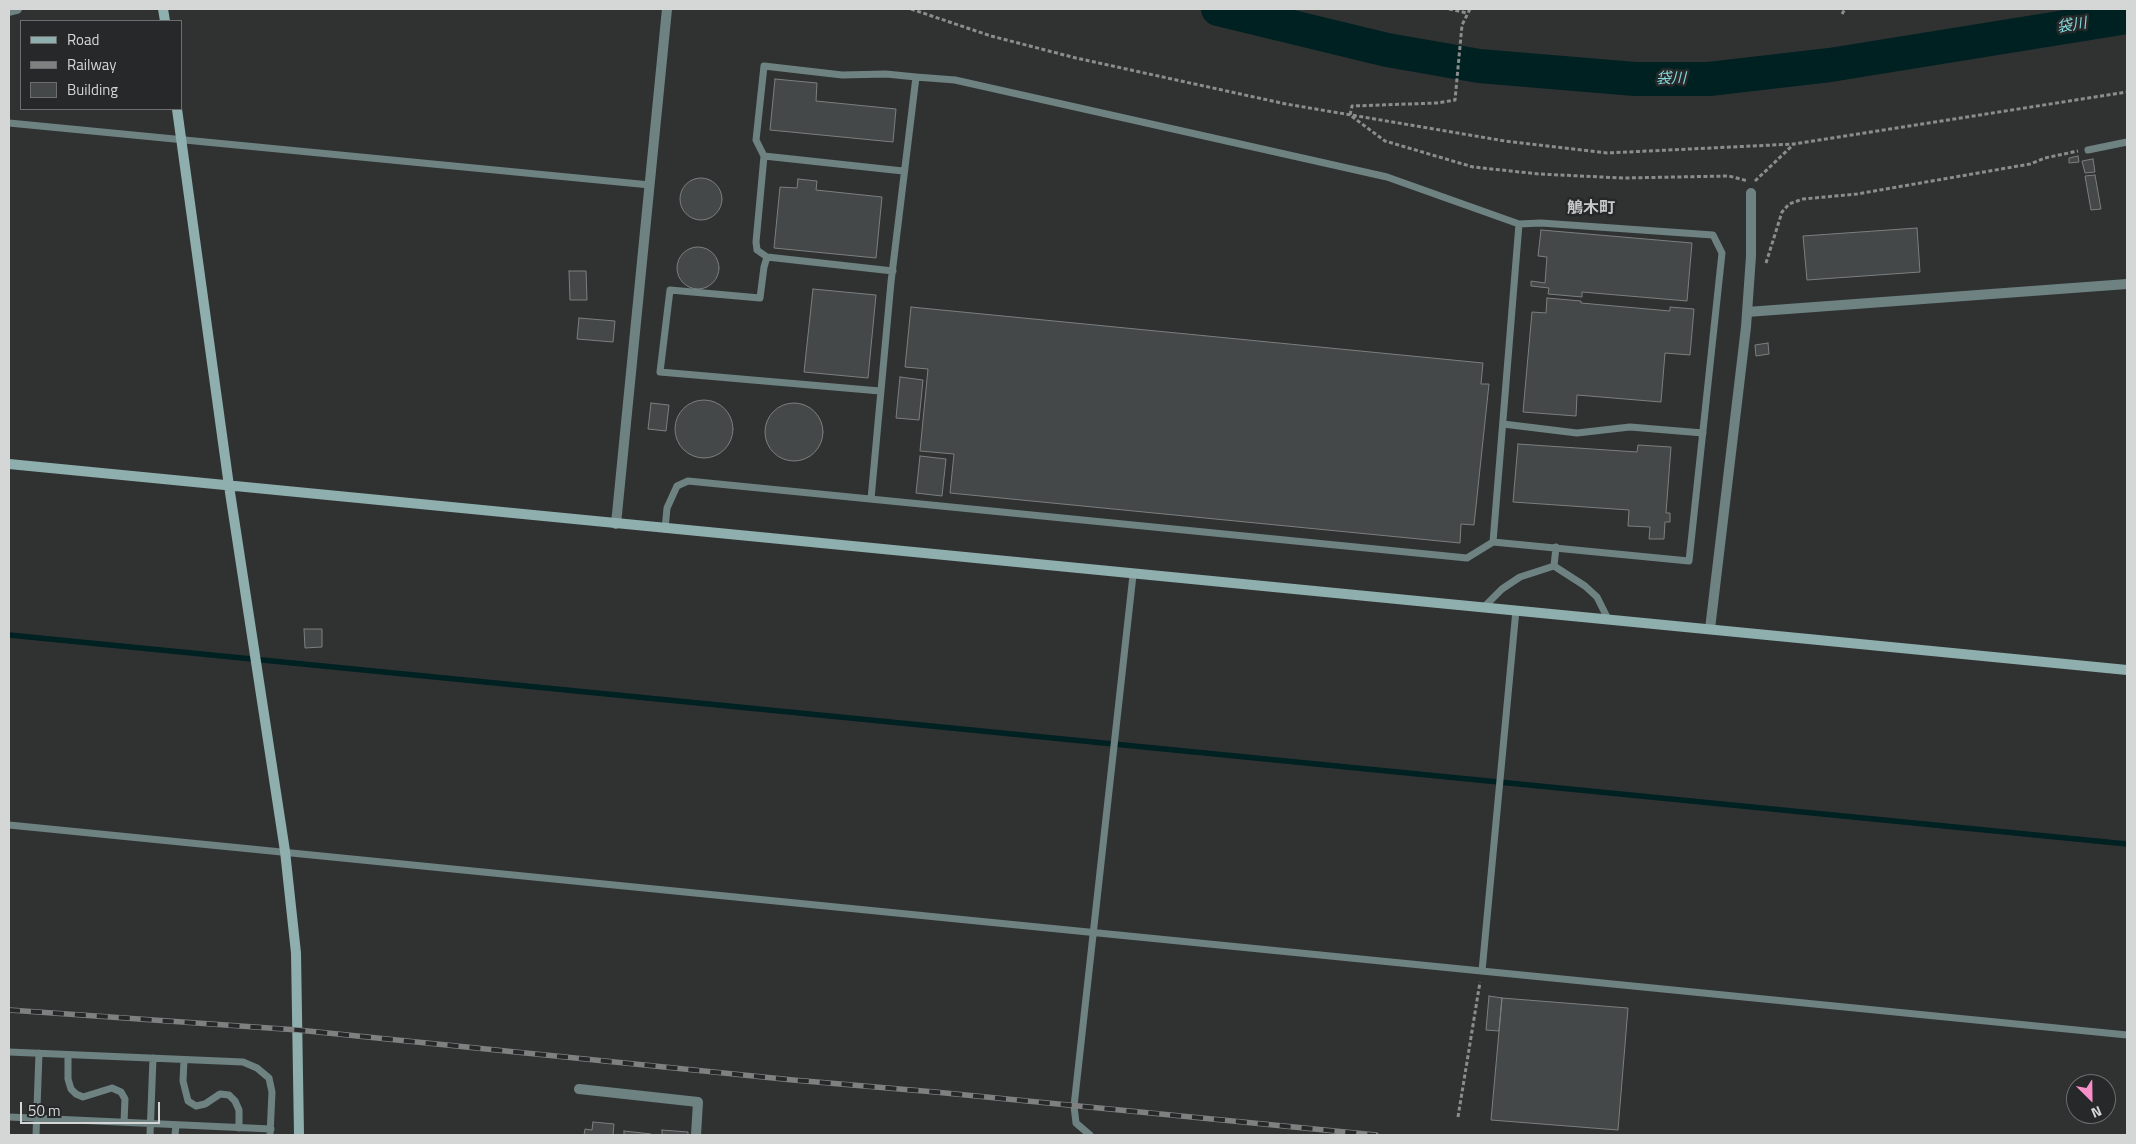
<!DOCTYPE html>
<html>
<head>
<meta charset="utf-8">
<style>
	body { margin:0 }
	#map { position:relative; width:2136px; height:1144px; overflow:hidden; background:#303232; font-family:"Titillium Web",sans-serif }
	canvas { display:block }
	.frame { position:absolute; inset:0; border:10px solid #d5d7d7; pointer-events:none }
	.legend { position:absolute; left:20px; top:20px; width:162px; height:90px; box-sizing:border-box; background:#262829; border:1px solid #6c6e6f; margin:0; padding:6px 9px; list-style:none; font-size:15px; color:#d5d7d7 }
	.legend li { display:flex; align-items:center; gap:10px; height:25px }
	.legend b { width:25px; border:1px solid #6c6e6f }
	.north { position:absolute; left:2066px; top:1074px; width:50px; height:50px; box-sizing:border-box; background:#262829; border:1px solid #6c6e6f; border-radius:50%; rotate:157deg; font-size:14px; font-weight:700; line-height:20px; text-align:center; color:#d5d7d7 }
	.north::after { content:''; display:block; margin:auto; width:18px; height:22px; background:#f98fc8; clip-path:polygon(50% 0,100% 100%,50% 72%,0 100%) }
	.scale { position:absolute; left:20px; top:1102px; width:140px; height:22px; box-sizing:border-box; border:2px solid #d5d7d7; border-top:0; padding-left:6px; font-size:15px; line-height:18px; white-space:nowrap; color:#d5d7d7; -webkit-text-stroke:4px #262829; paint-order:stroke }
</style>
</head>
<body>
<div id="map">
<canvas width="2136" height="1144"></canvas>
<div class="frame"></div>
<ul class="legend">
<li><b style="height:6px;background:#8fafaf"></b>Road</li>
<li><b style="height:6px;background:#7f8181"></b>Railway</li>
<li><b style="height:14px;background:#454848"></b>Building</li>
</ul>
<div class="north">N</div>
<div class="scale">50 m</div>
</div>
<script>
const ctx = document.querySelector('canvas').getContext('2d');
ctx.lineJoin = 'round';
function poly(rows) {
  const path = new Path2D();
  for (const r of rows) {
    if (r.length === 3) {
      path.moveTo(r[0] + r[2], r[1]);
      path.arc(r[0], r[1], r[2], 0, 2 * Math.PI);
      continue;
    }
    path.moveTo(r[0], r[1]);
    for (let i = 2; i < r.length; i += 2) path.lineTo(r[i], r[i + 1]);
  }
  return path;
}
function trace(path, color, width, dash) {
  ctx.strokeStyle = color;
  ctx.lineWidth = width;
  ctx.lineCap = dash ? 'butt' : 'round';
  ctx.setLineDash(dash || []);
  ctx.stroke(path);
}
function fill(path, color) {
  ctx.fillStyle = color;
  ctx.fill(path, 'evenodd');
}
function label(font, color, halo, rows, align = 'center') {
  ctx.font = font + ' "Titillium Web","Noto Sans JP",sans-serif';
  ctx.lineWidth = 5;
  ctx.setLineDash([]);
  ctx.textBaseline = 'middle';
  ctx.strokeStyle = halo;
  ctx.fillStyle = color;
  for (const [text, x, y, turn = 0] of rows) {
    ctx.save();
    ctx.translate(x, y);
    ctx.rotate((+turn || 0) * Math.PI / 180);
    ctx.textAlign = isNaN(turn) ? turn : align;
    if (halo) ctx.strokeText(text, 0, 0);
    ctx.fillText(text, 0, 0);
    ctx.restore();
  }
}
const stream = poly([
	[9,635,2127,844]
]);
const river = poly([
	[1218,9,1387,50,1479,66,1635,79,1709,79,1830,65,2127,17]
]);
const building = poly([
	[775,79,817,83,816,101,896,109,893,142,770,130,775,79],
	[2078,156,2079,162,2069,163,2069,158,2078,156],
	[2093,159,2095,172,2085,173,2082,161,2093,159],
	[2095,175,2101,209,2091,210,2085,176,2095,175],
	[701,199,21],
	[798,179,817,181,816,190,882,197,876,258,774,248,780,187,797,188,798,179],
	[1917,228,1920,272,1807,280,1803,236,1917,228],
	[1541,230,1692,243,1687,301,1582,292,1582,297,1548,294,1549,288,1531,286,1531,281,1545,283,1547,257,1538,256,1541,230],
	[698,268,21],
	[569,271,586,271,587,300,570,300,569,271],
	[813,289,876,295,868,378,804,372,813,289],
	[1547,298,1581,301,1581,303,1670,311,1670,307,1694,309,1690,355,1665,353,1661,402,1577,395,1576,416,1523,412,1532,312,1546,313,1547,298],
	[911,307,1483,363,1481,384,1489,384,1474,525,1461,524,1460,543,950,493,954,454,920,451,928,369,905,367,911,307],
	[579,318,615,321,613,342,577,339,579,318],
	[1768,343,1769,354,1756,356,1755,345,1768,343],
	[900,377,923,380,919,420,896,418,900,377],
	[704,429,29],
	[794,432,29],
	[651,403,669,405,666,431,648,429,651,403],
	[1518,444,1637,452,1638,445,1671,447,1666,513,1670,513,1670,522,1665,522,1664,539,1649,539,1650,527,1628,526,1629,510,1513,502,1518,444],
	[920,456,946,459,942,496,916,493,920,456],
	[304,629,322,629,322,647,305,648,304,629],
	[1489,996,1502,998,1499,1031,1486,1030,1489,996],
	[1502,998,1628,1008,1618,1130,1491,1120,1502,998],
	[593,1122,614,1124,613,1135,584,1135,585,1129,592,1130,593,1122],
	[662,1130,688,1132,688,1135,662,1135,662,1130],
	[624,1131,651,1134,651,1135,624,1135,624,1131]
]);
const path = poly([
	[911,9,991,36,1076,58,1286,104,1505,141,1607,153,1794,144,2127,92],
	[1449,9,1467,13],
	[1470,9,1462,25,1455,100,1437,103,1352,106,1350,115,1385,141,1473,167,1539,174,1623,178,1729,176,1748,181],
	[1842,14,1845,9],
	[1755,181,1794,144],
	[1766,263,1782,212,1789,204,1803,199,1857,194,2030,164,2045,158,2078,151],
	[1458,1117,1480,982]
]);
const lane = poly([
	[916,77,955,80,1387,177,1519,224,1541,223,1713,235,1722,253,1689,561,1493,542,1519,224],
	[9,123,650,185],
	[2088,150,2127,142],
	[764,156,756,140,764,66,842,75,886,74,916,77,891,282,871,499],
	[767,257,893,271],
	[880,391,660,372,670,290,760,298,764,267,767,257,757,250,756,242,764,156,903,171],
	[1503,424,1577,433,1630,427,1703,433],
	[665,529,667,508,677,486,688,481,1467,558,1493,542],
	[1554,566,1585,586,1597,597,1608,619],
	[1554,566,1556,547],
	[1484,607,1502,589,1520,577,1554,566],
	[9,825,2127,1035],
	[1482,971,1516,610],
	[9,1052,243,1062,257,1068,269,1078,272,1092,270,1135],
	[68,1055,68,1079,71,1089,76,1094,83,1097,112,1088,121,1092,125,1099,124,1122],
	[184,1060,183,1081,188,1101,196,1106,205,1104,220,1094,229,1095,235,1101,239,1110,239,1128],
	[9,1117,271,1129],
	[36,1135,39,1053],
	[150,1135,153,1058],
	[175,1135,176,1125],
	[1090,1135,1076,1123,1074,1106,1133,575]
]);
const street = poly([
	[9,11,17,9],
	[1747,312,2127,284],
	[616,524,667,9],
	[1710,629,1746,327,1751,256,1751,193],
	[579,1089,698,1102,696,1135]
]);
const secondary = poly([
	[163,9,165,21],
	[177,109,229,486,285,851,296,953,299,1135],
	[9,464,2127,670]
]);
const rail = poly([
	[9,1010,298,1030,793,1080,935,1092,1376,1135]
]);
const waterNames = [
	["袋川",2072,26,-9],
	["袋川",1671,79]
];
const quarterNames = [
	["鵤木町",1591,209]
];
trace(stream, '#002122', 5.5);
trace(river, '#002122', 34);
fill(building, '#454848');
trace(building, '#7c7f7f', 1);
trace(path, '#8b8d8d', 3, [4, 2.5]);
trace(lane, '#6e8282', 7);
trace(street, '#6e8282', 10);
trace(secondary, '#8fafaf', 10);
trace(rail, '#7f8181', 5.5);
trace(rail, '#262829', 4, [11]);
label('italic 15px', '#86d9db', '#262829', waterNames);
label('bold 16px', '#c5c9c9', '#262829', quarterNames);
</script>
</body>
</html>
